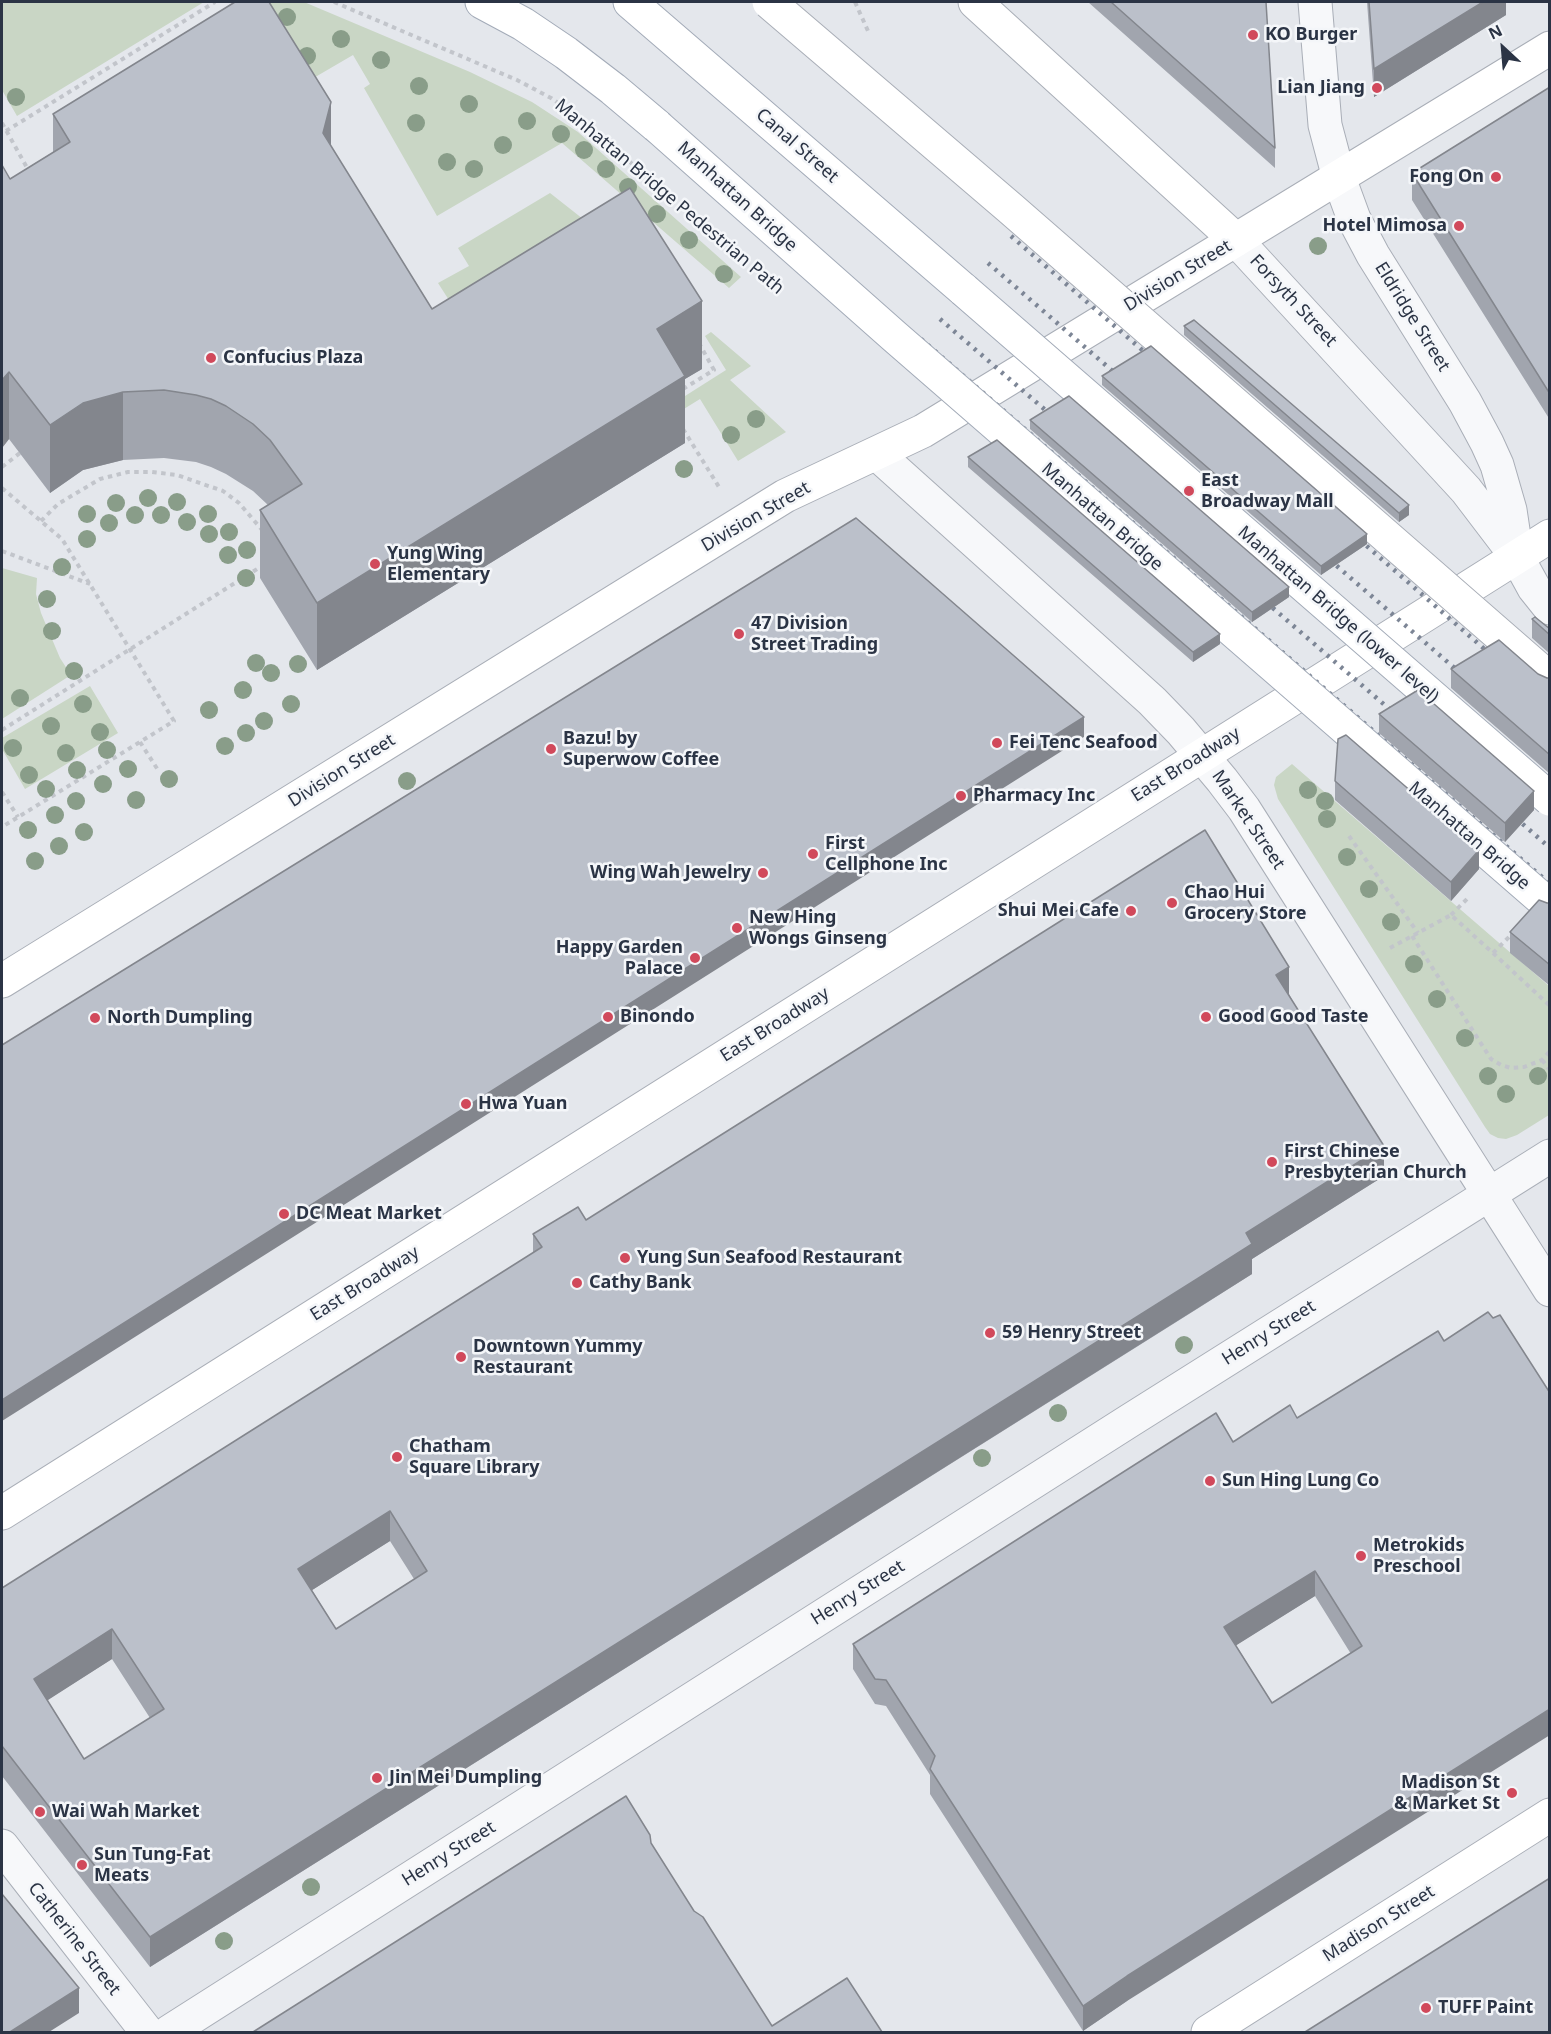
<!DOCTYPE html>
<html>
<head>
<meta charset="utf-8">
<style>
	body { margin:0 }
	#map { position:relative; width:1551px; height:2034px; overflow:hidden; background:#e4e7ec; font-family:"Noto Sans",sans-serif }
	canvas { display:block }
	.frame { position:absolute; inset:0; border:3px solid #2b3445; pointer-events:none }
	.north { position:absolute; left:1473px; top:18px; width:60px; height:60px; -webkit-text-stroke:4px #f4f6f9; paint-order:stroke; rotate:334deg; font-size:16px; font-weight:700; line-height:24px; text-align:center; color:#2b3445 }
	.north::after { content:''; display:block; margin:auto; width:21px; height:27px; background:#2b3445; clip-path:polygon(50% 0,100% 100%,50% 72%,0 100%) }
</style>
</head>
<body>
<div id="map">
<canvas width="1551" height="2034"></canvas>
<div class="frame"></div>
<div class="north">N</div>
</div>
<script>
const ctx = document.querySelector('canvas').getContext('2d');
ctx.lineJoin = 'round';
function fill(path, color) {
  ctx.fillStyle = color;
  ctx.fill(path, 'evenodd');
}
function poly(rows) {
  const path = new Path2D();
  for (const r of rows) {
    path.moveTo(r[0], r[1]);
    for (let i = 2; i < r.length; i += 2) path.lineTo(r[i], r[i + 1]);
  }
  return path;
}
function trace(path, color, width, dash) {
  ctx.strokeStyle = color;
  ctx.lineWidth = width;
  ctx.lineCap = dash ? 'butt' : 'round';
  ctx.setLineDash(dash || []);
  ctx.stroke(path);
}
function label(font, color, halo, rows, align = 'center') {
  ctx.font = font + ' "Noto Sans",sans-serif';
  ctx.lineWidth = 5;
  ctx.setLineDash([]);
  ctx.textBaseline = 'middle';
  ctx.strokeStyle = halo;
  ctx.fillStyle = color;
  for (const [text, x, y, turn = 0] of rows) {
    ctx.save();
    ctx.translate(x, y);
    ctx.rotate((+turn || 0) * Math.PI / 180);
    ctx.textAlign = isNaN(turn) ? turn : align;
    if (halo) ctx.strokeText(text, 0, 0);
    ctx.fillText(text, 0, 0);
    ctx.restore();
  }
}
const green = poly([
	[2,2,204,2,17,116,2,90],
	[257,2,304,2,470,72,532,102,578,132,741,277,729,288,562,143,437,216,364,88,370,84,353,55,305,83],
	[550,193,630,256,479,347,438,283,469,266,458,248],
	[711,332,751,366,730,380,786,432,738,461,700,399,679,412,674,403,726,370,705,336],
	[2,568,37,578,36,594,41,613,60,658,71,675,2,719],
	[90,686,118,733,25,789,2,749,2,738],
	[1292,764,1549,986,1549,1115,1517,1135,1506,1139,1498,1138,1490,1134,1485,1127,1278,799,1274,785,1276,777]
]);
const path = poly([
	[334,2,517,80,551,98,568,110],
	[855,2,868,31],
	[2,123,30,173],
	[6,131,215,2],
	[615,149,637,168],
	[683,389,714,370,700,345],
	[683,429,719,487],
	[2,467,20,453],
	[2,488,62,539,174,721,2,827],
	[41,521,58,504,100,479,128,472,152,472,177,475,223,491,239,503,263,531],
	[2,551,90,584],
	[2,730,265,564],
	[140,742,158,770],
	[2,792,18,817],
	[1349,836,1418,933],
	[1451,915,1467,899],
	[1412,936,1491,1059,1501,1065,1511,1068,1524,1067,1542,1060,1550,1051],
	[1390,948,1451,915,1493,953,1510,936],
	[1493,953,1550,1006],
	[1542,1060,1550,1070]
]);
const street = poly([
	[1315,2,1325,125,1339,178,1354,219,1373,255,1465,402,1487,443,1497,465,1510,510,1517,557],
	[1236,240,1466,490,1517,557,1534,588,1550,608],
	[877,454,1152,701,1181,731,1222,780,1244,809,1550,1290],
	[2,1846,147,2032],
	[169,2032,1129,1421,1550,1156]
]);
const secondary = poly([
	[975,2,1236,240],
	[2,981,785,496,923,431,1550,48],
	[2,1513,1550,536],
	[1208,2032,1550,1815]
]);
const primary = poly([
	[482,2,523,24,566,53,613,89,657,126],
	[630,2,964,290]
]);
const rail = poly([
	[1011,236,1156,362],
	[988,263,1124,381],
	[940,319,1058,421],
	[921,339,1550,884],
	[1353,534,1497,660],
	[1323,554,1466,678],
	[1259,596,1402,720],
	[1509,812,1550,848]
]);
const secondaryBridge = poly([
	[769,2,1010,208,1550,679]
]);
const primaryBridge = poly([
	[657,126,894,336,1550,906],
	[964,290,1550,799]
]);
const trees = [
	[287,17],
	[341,39],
	[307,56],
	[381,60],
	[419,86],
	[16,97],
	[469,104],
	[527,121],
	[416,123],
	[561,134],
	[503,145],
	[584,150],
	[447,162],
	[474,169],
	[606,169],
	[628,187],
	[657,214],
	[689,240],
	[1318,246],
	[724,274],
	[756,419],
	[731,435],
	[684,469],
	[148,498],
	[177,502],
	[116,503],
	[87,514],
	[208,514],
	[135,515],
	[161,515],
	[187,522],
	[109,523],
	[229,532],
	[209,534],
	[87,539],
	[247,550],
	[228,555],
	[62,567],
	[246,578],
	[47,599],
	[52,631],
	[256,663],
	[298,664],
	[74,671],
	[271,673],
	[243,690],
	[20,698],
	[83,704],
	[291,704],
	[209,710],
	[264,721],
	[51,726],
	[100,732],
	[246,733],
	[225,746],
	[13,748],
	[107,750],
	[66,753],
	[128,769],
	[77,770],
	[29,775],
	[169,779],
	[407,781],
	[103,784],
	[46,789],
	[1308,790],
	[136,800],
	[76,801],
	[1325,801],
	[55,815],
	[1327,819],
	[28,830],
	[84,832],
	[59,846],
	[1347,857],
	[35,861],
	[1369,889],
	[1391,922],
	[1414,964],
	[1437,999],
	[1465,1038],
	[1488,1076],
	[1538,1076],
	[1506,1094],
	[1184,1345],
	[1058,1413],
	[982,1458],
	[311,1887],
	[224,1941]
];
const wall = poly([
	[1088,2,1266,2,1275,148,1275,168],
	[1367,2,1506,2,1506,15,1374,97],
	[1550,87,1550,420,1412,200,1412,173],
	[53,114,331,146,432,309,702,369,685,379,685,443,317,670,260,578,260,510,268,505,253,491,226,474,211,467,196,462,164,458,123,460,83,470,50,493,9,439,2,448,10,179,53,152],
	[1184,326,1409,515,1399,522,1184,335],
	[1102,376,1367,544,1321,575,1102,385],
	[1030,420,1289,597,1252,622,1030,429],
	[968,457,1220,644,1193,662,968,467],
	[1532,619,1550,629,1550,654,1532,638],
	[1451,669,1538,674,1547,678,1550,678,1550,774,1451,688],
	[1379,714,1534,810,1505,842,1379,733],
	[1335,781,1479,869,1451,901,1335,800],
	[1547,903,1550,903,1550,986,1510,953,1510,932],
	[1289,994,1384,1176,1252,1259,1252,1274,1197,1309,150,1967,2,1776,2,1588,533,1253,533,1234,586,1220],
	[390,1541,414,1579,336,1629,312,1590],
	[112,1659,150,1718,84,1759,47,1700],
	[1444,1341,1550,1393,1127,2001,1083,2031,930,1794,930,1775,886,1706,875,1704,853,1669,853,1644,1233,1442,1297,1418],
	[1315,1596,1351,1654,1272,1703,1236,1645]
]);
const shadedWall = poly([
	[1483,2,1506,2,1506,15,1374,97,1374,69],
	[331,102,331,169,323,133],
	[702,301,702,369,685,379,685,443,317,670,317,603,657,329],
	[9,372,9,439,2,448,2,380],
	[123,392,123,460,83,470,50,493,50,425,83,403],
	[1409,505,1409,515,1399,522,1399,513],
	[1367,534,1367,544,1321,575,1321,566],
	[1289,587,1289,597,1252,622,1252,612],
	[1220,634,1220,644,1193,662,1193,652],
	[1084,717,1084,737,2,1421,2,1400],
	[1534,791,1534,810,1505,842,1505,823],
	[1479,850,1479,869,1451,901,1451,882],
	[1289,967,1289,997,1276,975],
	[1384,1146,1384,1176,1252,1259,1252,1274,150,1967,150,1937,1246,1233],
	[390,1511,390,1541,298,1599,298,1569],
	[1315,1571,1315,1596,1224,1653,1224,1627],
	[112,1629,112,1659,34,1709,34,1679],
	[1550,1709,1550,1735,1127,2001,1083,2031,1083,2006,1127,1976],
	[79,1988,79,2013,49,2032,10,2032]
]);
const building = poly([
	[235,2,269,2,331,102,323,133,432,309,630,188,702,301,657,329,685,376,317,603,260,510,302,484,270,440,253,424,226,406,211,399,196,395,164,390,123,392,83,403,50,425,9,372,2,380,2,165,10,179,70,142,53,114,235,2],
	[1111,2,1266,2,1275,148,1111,2],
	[1369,2,1483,2,1374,69,1369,2],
	[1550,87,1550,394,1412,173,1550,87],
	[1194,320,1409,505,1399,513,1184,326,1194,320],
	[1151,346,1367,534,1321,566,1102,376,1151,346],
	[1069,396,1289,587,1252,612,1030,420,1069,396],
	[997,440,1220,634,1193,652,968,457,997,440],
	[856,518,1084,717,2,1400,2,1045,856,518],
	[1535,617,1550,629,1550,635,1532,619,1535,617],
	[1499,640,1538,674,1547,678,1550,678,1550,755,1451,669,1499,640],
	[1418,690,1534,791,1505,823,1379,714,1418,690],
	[1346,735,1479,850,1451,882,1335,781,1338,739,1346,735],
	[1205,830,1289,967,1276,975,1384,1146,1246,1233,1252,1244,1197,1279,150,1937,2,1746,2,1588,542,1247,533,1234,578,1207,586,1220,1205,830],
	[390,1511,427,1571,336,1629,298,1569,390,1511],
	[112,1629,164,1709,84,1759,34,1679,112,1629],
	[1539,900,1547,903,1550,903,1550,965,1510,932,1539,900],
	[1488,1312,1493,1318,1500,1315,1550,1393,1550,1709,1127,1976,1083,2006,930,1769,935,1756,886,1680,875,1679,853,1644,1216,1413,1233,1442,1290,1405,1297,1418,1438,1331,1444,1341,1488,1312],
	[1315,1571,1362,1646,1272,1703,1224,1627,1315,1571],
	[626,1796,650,1835,651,1843,694,1911,703,1917,772,2026,847,1978,882,2032,253,2032,626,1796],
	[1550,1878,1550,2032,1305,2032,1550,1878],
	[2,1894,79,1988,10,2032,2,2032,2,1894]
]);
const markers = [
	[1253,35,6,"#d1495b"],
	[1377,88,6,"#d1495b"],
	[1496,177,6,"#d1495b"],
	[1459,226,6,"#d1495b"],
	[211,358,6,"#d1495b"],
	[1189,491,6,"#d1495b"],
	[375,564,6,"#d1495b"],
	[739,634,6,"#d1495b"],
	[997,743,6,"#d1495b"],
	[551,749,6,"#d1495b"],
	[961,796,6,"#d1495b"],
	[813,854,6,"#d1495b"],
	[763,873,6,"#d1495b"],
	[1172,903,6,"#d1495b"],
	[1131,911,6,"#d1495b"],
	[737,928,6,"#d1495b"],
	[695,958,6,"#d1495b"],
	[608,1017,6,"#d1495b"],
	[1206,1017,6,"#d1495b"],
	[95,1018,6,"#d1495b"],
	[466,1104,6,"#d1495b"],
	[1272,1162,6,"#d1495b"],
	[284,1214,6,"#d1495b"],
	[625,1258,6,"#d1495b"],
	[577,1283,6,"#d1495b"],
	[990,1333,6,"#d1495b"],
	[461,1357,6,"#d1495b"],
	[397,1457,6,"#d1495b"],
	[1210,1481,6,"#d1495b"],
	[1361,1556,6,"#d1495b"],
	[377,1778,6,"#d1495b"],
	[1512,1793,6,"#d1495b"],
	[40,1812,6,"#d1495b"],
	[82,1865,6,"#d1495b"],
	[1426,2008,6,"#d1495b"]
];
const poiNames = [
	["KO Burger",1265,35],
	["Lian Jiang",1365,88,"right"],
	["Fong On",1484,177,"right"],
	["Hotel Mimosa",1447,226,"right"],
	["Confucius Plaza",223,358],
	["East",1201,481],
	["Broadway Mall",1201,502],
	["Yung Wing",387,554],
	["Elementary",387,575],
	["47 Division",751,624],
	["Street Trading",751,645],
	["Bazu! by",563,739],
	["Superwow Coffee",563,760],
	["Fei Tenc Seafood",1009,743],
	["Pharmacy Inc",973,796],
	["First",825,844],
	["Cellphone Inc",825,865],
	["Wing Wah Jewelry",751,873,"right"],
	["Chao Hui",1184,893],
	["Grocery Store",1184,914],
	["Shui Mei Cafe",1119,911,"right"],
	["New Hing",749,918],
	["Wongs Ginseng",749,939],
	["Happy Garden",683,948,"right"],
	["Palace",683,969,"right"],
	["Binondo",620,1017],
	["Good Good Taste",1218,1017],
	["North Dumpling",107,1018],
	["Hwa Yuan",478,1104],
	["First Chinese",1284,1152],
	["Presbyterian Church",1284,1173],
	["DC Meat Market",296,1214],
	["Yung Sun Seafood Restaurant",637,1258],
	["Cathy Bank",589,1283],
	["59 Henry Street",1002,1333],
	["Downtown Yummy",473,1347],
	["Restaurant",473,1368],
	["Chatham",409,1447],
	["Square Library",409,1468],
	["Sun Hing Lung Co",1222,1481],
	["Metrokids",1373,1546],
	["Preschool",1373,1567],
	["Jin Mei Dumpling",389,1778],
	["Madison St",1500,1783,"right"],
	["& Market St",1500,1804,"right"],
	["Wai Wah Market",52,1812],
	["Sun Tung-Fat",94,1855],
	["Meats",94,1876],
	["TUFF Paint",1438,2008]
];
const streetNames = [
	["Canal Street",797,146,41],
	["Manhattan Bridge Pedestrian Path",669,197,40],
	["Manhattan Bridge",737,197,42],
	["Division Street",1178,276,-31],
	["Forsyth Street",1293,301,47],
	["Eldridge Street",1412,317,58],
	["Division Street",756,517,-30],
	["Manhattan Bridge",1102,517,41],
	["Manhattan Bridge (lower level)",1338,615,41],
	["East Broadway",1186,765,-32],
	["Division Street",342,771,-32],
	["Market Street",1248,820,56],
	["Manhattan Bridge",1469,836,41],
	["East Broadway",775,1025,-32],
	["East Broadway",365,1284,-32],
	["Henry Street",1269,1333,-32],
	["Henry Street",858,1593,-32],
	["Henry Street",449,1854,-32],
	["Madison Street",1379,1924,-32],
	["Catherine Street",74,1939,52]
];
fill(green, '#c9d6c5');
trace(street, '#a9aeb7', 35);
trace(secondary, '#a9aeb7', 35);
trace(primary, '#a3abb8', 35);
trace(path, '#c2c5cb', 4, [4.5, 4.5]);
trace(street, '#f7f8fa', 33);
trace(secondary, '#fff', 33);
trace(primary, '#fff', 33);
trace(rail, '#7d8696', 4.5, [3, 6]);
trace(secondaryBridge, '#a9aeb7', 35, []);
trace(primaryBridge, '#a3abb8', 35, []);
trace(secondaryBridge, '#fff', 33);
trace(primaryBridge, '#fff', 33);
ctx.fillStyle = '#899d89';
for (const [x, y] of trees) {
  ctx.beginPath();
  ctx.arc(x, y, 9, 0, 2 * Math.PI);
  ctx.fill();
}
fill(wall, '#a1a5ae');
fill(shadedWall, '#83868d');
fill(building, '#bbc0ca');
trace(building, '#83868d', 1.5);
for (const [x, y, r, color] of markers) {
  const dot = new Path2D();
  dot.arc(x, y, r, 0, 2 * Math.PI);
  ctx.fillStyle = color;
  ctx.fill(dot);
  trace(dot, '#f4f6f9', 2);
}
label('bold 18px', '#2b3445', '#f4f6f9', poiNames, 'left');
label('18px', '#2b3445', '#f4f6f9', streetNames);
</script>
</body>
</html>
